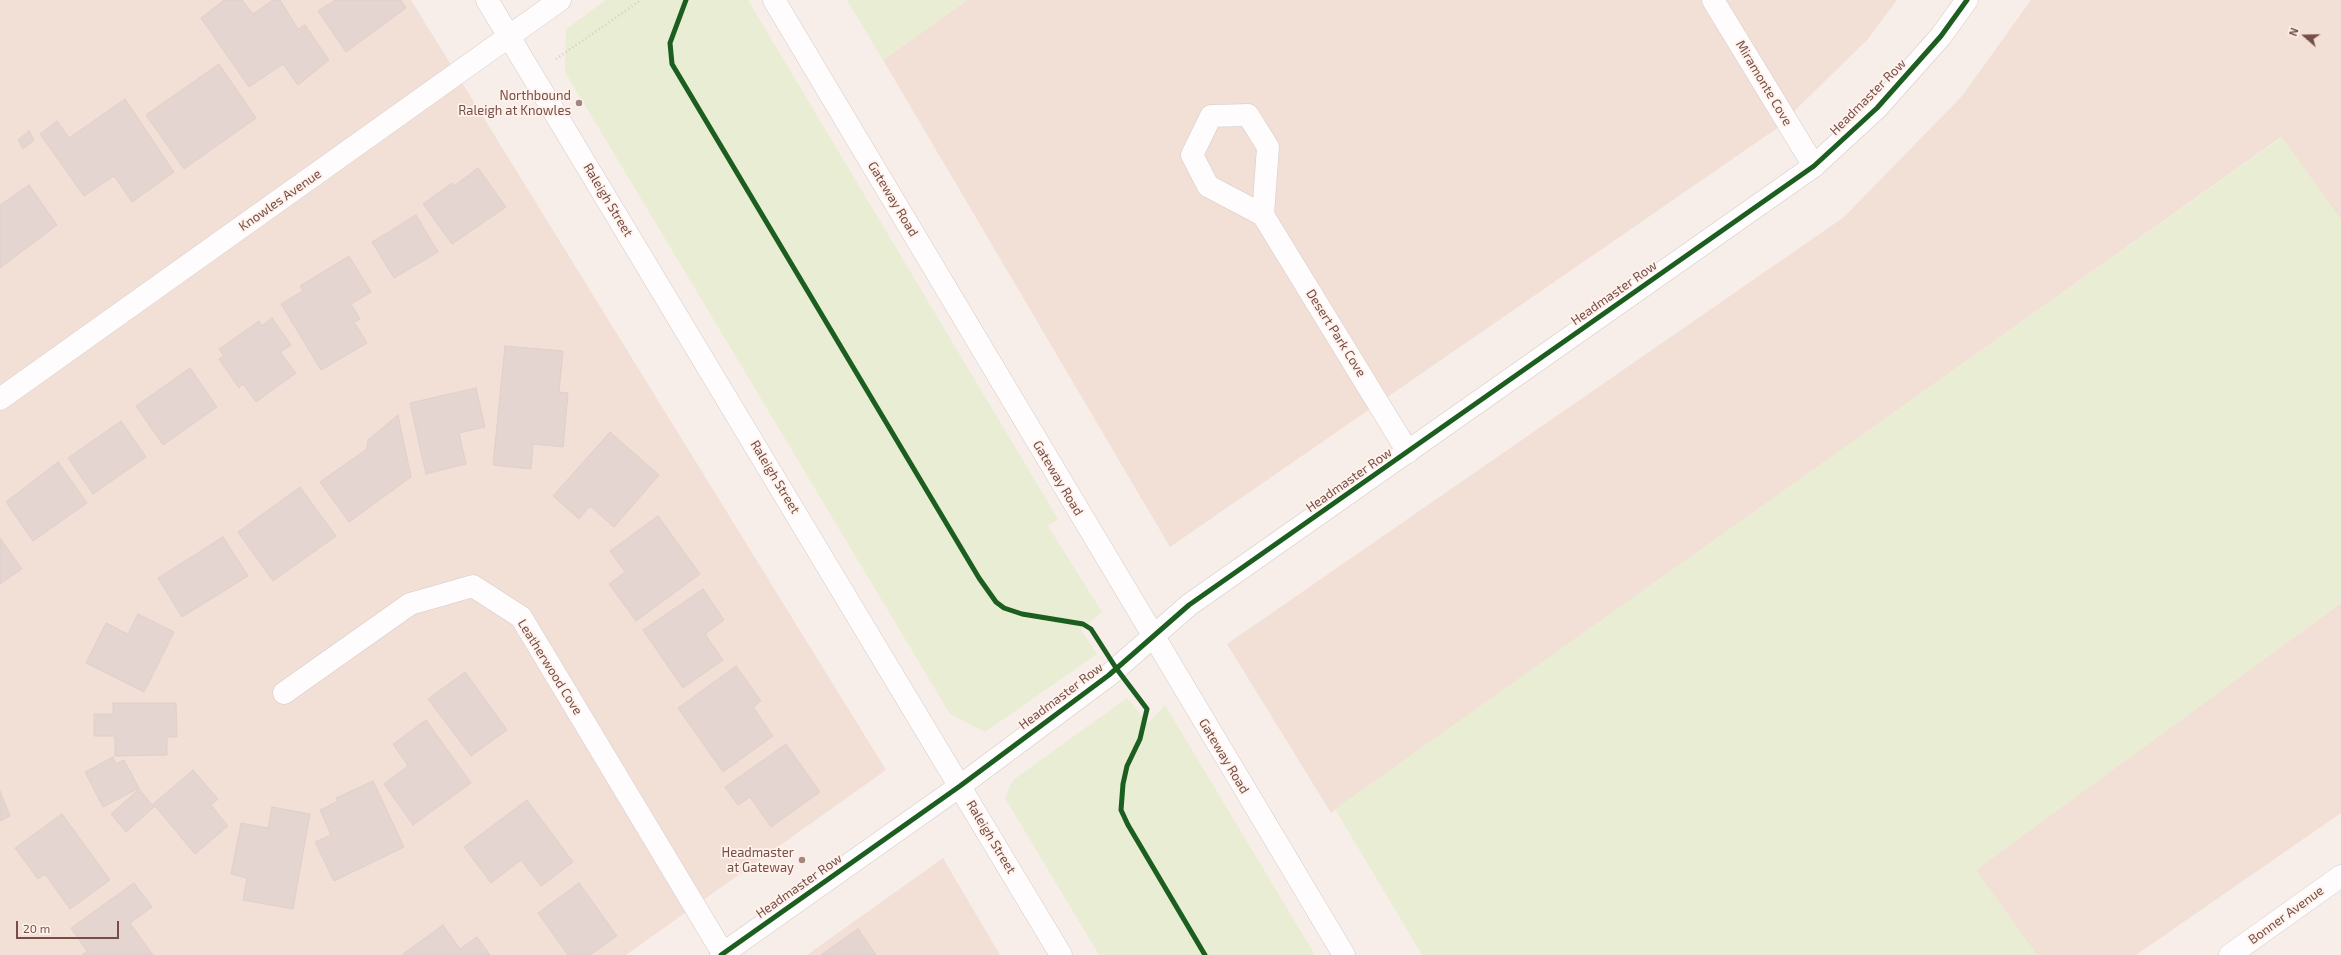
<!DOCTYPE html>
<html>
<head>
<meta charset="utf-8">
<style>
	body { margin:0 }
	#map { position:relative; width:2341px; height:955px; overflow:hidden; background:#f7eee9; font-family:"Exo 2",sans-serif }
	canvas { display:block }
	.north { position:absolute; left:2285px; top:16px; width:40px; height:40px; -webkit-text-stroke:3px #fff2eb; paint-order:stroke; rotate:290deg; font-size:11px; font-weight:700; line-height:16px; text-align:center; color:#774d48 }
	.north::after { content:''; display:block; margin:auto; width:14px; height:18px; background:#774d48; clip-path:polygon(50% 0,100% 100%,50% 72%,0 100%) }
	.scale { position:absolute; left:16px; top:921px; width:103px; height:18px; box-sizing:border-box; border:2px solid #774d48; border-top:0; padding-left:5px; font-size:12px; line-height:14px; white-space:nowrap; color:#774d48; -webkit-text-stroke:3px #fff2eb; paint-order:stroke }
</style>
</head>
<body>
<div id="map">
<canvas width="2341" height="955"></canvas>
<div class="north">N</div>
<div class="scale">20 m</div>
</div>
<script>
const ctx = document.querySelector('canvas').getContext('2d');
ctx.lineJoin = 'round';
function fill(path, color) {
  ctx.fillStyle = color;
  ctx.fill(path, 'evenodd');
}
function poly(rows) {
  const path = new Path2D();
  for (const r of rows) {
    path.moveTo(r[0], r[1]);
    for (let i = 2; i < r.length; i += 2) path.lineTo(r[i], r[i + 1]);
  }
  return path;
}
function trace(path, color, width, dash) {
  ctx.strokeStyle = color;
  ctx.lineWidth = width;
  ctx.lineCap = dash ? 'butt' : 'round';
  ctx.setLineDash(dash || []);
  ctx.stroke(path);
}
function label(font, color, halo, rows, align = 'center') {
  ctx.font = font + ' "Exo 2",sans-serif';
  ctx.lineWidth = 3.5;
  ctx.setLineDash([]);
  ctx.textBaseline = 'middle';
  ctx.strokeStyle = halo;
  ctx.fillStyle = color;
  for (const [text, x, y, turn = 0] of rows) {
    ctx.save();
    ctx.translate(x, y);
    ctx.rotate((+turn || 0) * Math.PI / 180);
    ctx.textAlign = isNaN(turn) ? turn : align;
    if (halo) ctx.strokeText(text, 0, 0);
    ctx.fillText(text, 0, 0);
    ctx.restore();
  }
}
const residential = poly([
	[0,0,411,0,886,770,626,955,0,955],
	[967,0,1897,0,1868,39,1776,129,1170,547,883,60],
	[2031,0,2341,0,2341,220,2281,137,1331,813,1227,644,1844,217,1962,96],
	[2341,603,2341,813,2136,955,2037,955,1975,870],
	[943,858,1000,955,807,955]
]);
const green = poly([
	[606,0,748,0,1058,519,1048,526,1102,612,1081,630,1097,654,985,732,950,714,565,72,566,29],
	[847,0,967,0,883,60],
	[2282,137,2341,220,2341,603,1976,870,2037,955,1422,955,1335,809],
	[1127,698,1148,723,1165,705,1315,955,1099,955,1005,798,1013,780]
]);
const building = poly([
	[224,0,242,0,253,14,273,0,280,0,298,29,305,25,329,60,298,85,283,64,249,87,201,18,224,0],
	[335,0,401,0,406,8,346,52,318,11,335,0],
	[219,64,256,118,184,169,146,115,219,64],
	[125,99,174,172,132,202,114,176,84,196,40,134,57,121,69,138,125,99],
	[29,131,34,140,23,149,18,140,29,131],
	[478,168,506,207,452,244,423,204,452,183,454,186,478,168],
	[29,185,57,225,0,268,0,205,29,185],
	[416,215,438,252,394,278,372,242,416,215],
	[349,256,371,292,351,304,360,319,354,322,367,343,321,370,281,304,303,291,300,286,349,256],
	[272,318,291,345,280,352,296,373,256,402,243,384,239,388,219,359,224,356,219,349,259,321,262,326,272,318],
	[505,346,563,351,559,392,568,393,563,447,533,444,531,469,493,465,505,346],
	[190,368,217,407,163,445,136,406,190,368],
	[476,388,485,427,459,433,466,464,426,474,410,403,476,388],
	[398,415,411,477,349,522,320,482,367,449,368,440,398,415],
	[121,421,146,457,93,494,68,458,121,421],
	[610,432,659,475,614,527,590,506,579,519,553,496,610,432],
	[58,462,87,503,33,541,6,502,58,462],
	[300,487,336,536,273,581,238,532,300,487],
	[658,516,700,574,636,621,609,584,625,572,610,551,658,516],
	[223,537,248,576,182,617,158,578,223,537],
	[0,538,22,569,0,584,0,538],
	[703,589,724,620,705,634,723,660,683,688,643,630,703,589],
	[138,614,174,632,144,692,86,663,106,623,128,634,138,614],
	[736,666,761,701,753,707,773,736,723,772,678,708,736,666],
	[465,672,507,730,471,756,428,699,465,672],
	[113,703,176,703,177,737,167,737,167,755,115,756,115,736,94,736,94,714,113,714,113,703],
	[426,720,471,783,413,825,384,784,408,766,393,744,426,720],
	[786,744,820,792,771,827,750,797,738,805,725,787,786,744],
	[113,757,116,764,124,760,139,788,103,807,85,772,113,757],
	[193,770,218,799,211,805,228,826,195,854,155,806,126,832,111,814,139,789,152,805,193,770],
	[373,781,404,847,334,881,315,842,331,835,320,810,338,801,336,798,373,781],
	[0,791,10,816,0,821,0,791],
	[527,800,573,862,541,886,521,860,491,883,464,847,527,800],
	[272,807,310,814,293,909,243,900,247,878,231,874,241,823,268,828,272,807],
	[62,814,110,880,70,909,45,874,38,879,15,848,62,814],
	[134,883,152,907,130,923,153,955,82,955,87,951,71,928,134,883],
	[579,883,617,936,590,955,568,955,538,913,579,883],
	[443,925,460,949,477,937,490,955,404,955,403,954,443,925],
	[858,929,876,955,822,955,822,954,858,929]
]);
const path = poly([
	[556,59,641,0]
]);
const minor = poly([
	[1713,0,1814,166],
	[1263,215,1208,186,1192,155,1211,116,1248,115,1268,147,1263,215,1408,452],
	[0,399,560,0],
	[284,693,410,604,473,586,521,617,724,955]
]);
const tertiary = poly([
	[487,0,1061,955],
	[774,0,1344,955],
	[721,955,960,786,1109,675,1189,605,1814,166,1877,108,1941,36,1967,0],
	[2230,955,2341,876]
]);
const cycleway = poly([
	[686,0,670,43,672,64,979,578,996,602,1004,608,1022,614,1083,624,1091,629,1116,668,1147,709,1140,739,1127,766,1123,784,1121,810,1128,825,1205,955],
	[721,955,960,786,1109,675,1189,605,1814,166,1877,108,1941,36,1967,0]
]);
const markers = [
	[579,103,4,"#a48580"],
	[802,860,4,"#a48580"]
];
const streetNames = [
	["Miramonte Cove",1764,83,59],
	["Headmaster Row",1868,97,-45],
	["Gateway Road",893,199,59],
	["Knowles Avenue",280,200,-35],
	["Raleigh Street",608,200,59],
	["Headmaster Row",1614,293,-35],
	["Desert Park Cove",1336,333,58],
	["Raleigh Street",775,477,59],
	["Gateway Road",1058,478,59],
	["Headmaster Row",1349,480,-35],
	["Leatherwood Cove",550,667,58],
	["Headmaster Row",1061,696,-37],
	["Gateway Road",1224,756,59],
	["Raleigh Street",991,837,59],
	["Headmaster Row",799,886,-35],
	["Bonner Avenue",2286,915,-36]
];
const poiNames = [
	["Northbound",571,96],
	["Raleigh at Knowles",571,111],
	["Headmaster",794,853],
	["at Gateway",794,868]
];
fill(residential, '#f2e0d7');
fill(green, '#e9edd3');
fill(building, '#e4d5d1');
trace(building, '#e0cfcb', 1);
trace(minor, '#d6cac6', 23);
trace(tertiary, '#d6cac6', 23);
trace(path, '#d8ccca', 2.5, [1, 3]);
trace(minor, '#fefcfc', 22);
trace(tertiary, '#fefcfc', 22);
trace(cycleway, '#1b5e20', 5);
for (const [x, y, r, color] of markers) {
  const dot = new Path2D();
  dot.arc(x, y, r, 0, 2 * Math.PI);
  ctx.fillStyle = color;
  ctx.fill(dot);
  trace(dot, '#fff2eb', 1.5);
}
label('13px', '#774d48', '#fff2eb', streetNames);
label('13px', '#774d48', '#fff2eb', poiNames, 'right');
</script>
</body>
</html>
